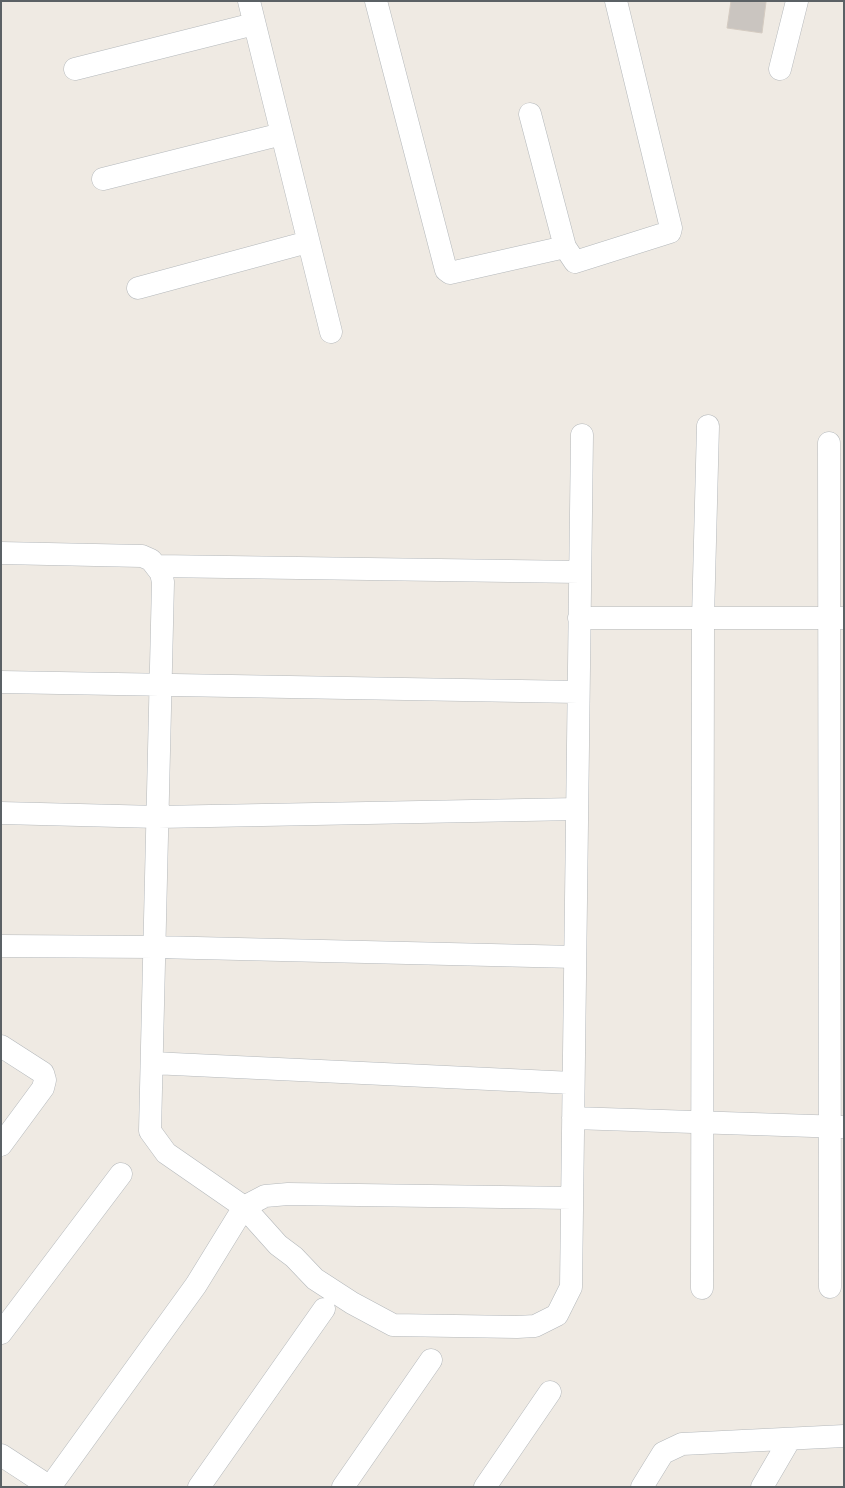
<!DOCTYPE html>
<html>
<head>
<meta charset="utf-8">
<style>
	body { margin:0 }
	#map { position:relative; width:845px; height:1488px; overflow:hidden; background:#efeae3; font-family:"Roboto Condensed",sans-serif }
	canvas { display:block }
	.frame { position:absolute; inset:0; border:2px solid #5b6165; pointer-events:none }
</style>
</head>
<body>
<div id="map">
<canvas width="845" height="1488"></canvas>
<div class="frame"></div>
</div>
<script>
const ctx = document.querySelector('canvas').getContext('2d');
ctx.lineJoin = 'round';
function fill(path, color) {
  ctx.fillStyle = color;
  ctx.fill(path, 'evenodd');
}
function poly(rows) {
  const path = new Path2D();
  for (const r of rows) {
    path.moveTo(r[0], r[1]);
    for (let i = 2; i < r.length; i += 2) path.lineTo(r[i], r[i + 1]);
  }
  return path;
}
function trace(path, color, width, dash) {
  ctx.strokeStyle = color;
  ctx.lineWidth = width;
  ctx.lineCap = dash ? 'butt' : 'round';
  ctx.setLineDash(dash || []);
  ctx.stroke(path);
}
const building = poly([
	[731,1,766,2,762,33,727,28,731,1]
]);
const minor = poly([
	[249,1,331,332],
	[376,1,446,270,450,273,565,247,575,262,670,232,671,228,616,1],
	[75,69,254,24],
	[780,69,797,1],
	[530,114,565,247],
	[103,179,282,134],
	[138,288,308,242],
	[829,443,830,1287],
	[1,553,142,556,151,560,161,573,163,582,150,1131,166,1153,244,1207,265,1196,288,1194,572,1198],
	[157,566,580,572],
	[579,618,844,618],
	[1,682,578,692],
	[1,813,158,817,577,809],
	[1,946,155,947,575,957],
	[1,1046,43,1073,45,1080,43,1088,1,1145],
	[152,1063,573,1083],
	[573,1118,843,1127],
	[702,1288,703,618,708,426],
	[1,1333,121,1174],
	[1,1455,50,1487,196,1285,244,1207,278,1245,294,1257,315,1279,352,1303,393,1325,517,1327,535,1326,557,1315,571,1287,582,435],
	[199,1487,324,1309],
	[343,1487,431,1360],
	[485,1487,550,1392],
	[642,1487,663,1453,682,1444,844,1436],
	[762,1487,790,1439]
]);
fill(building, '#cac5c0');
trace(building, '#d4cbc1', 1);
trace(minor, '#b4b8bb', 23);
trace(minor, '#fff', 22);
</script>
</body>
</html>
